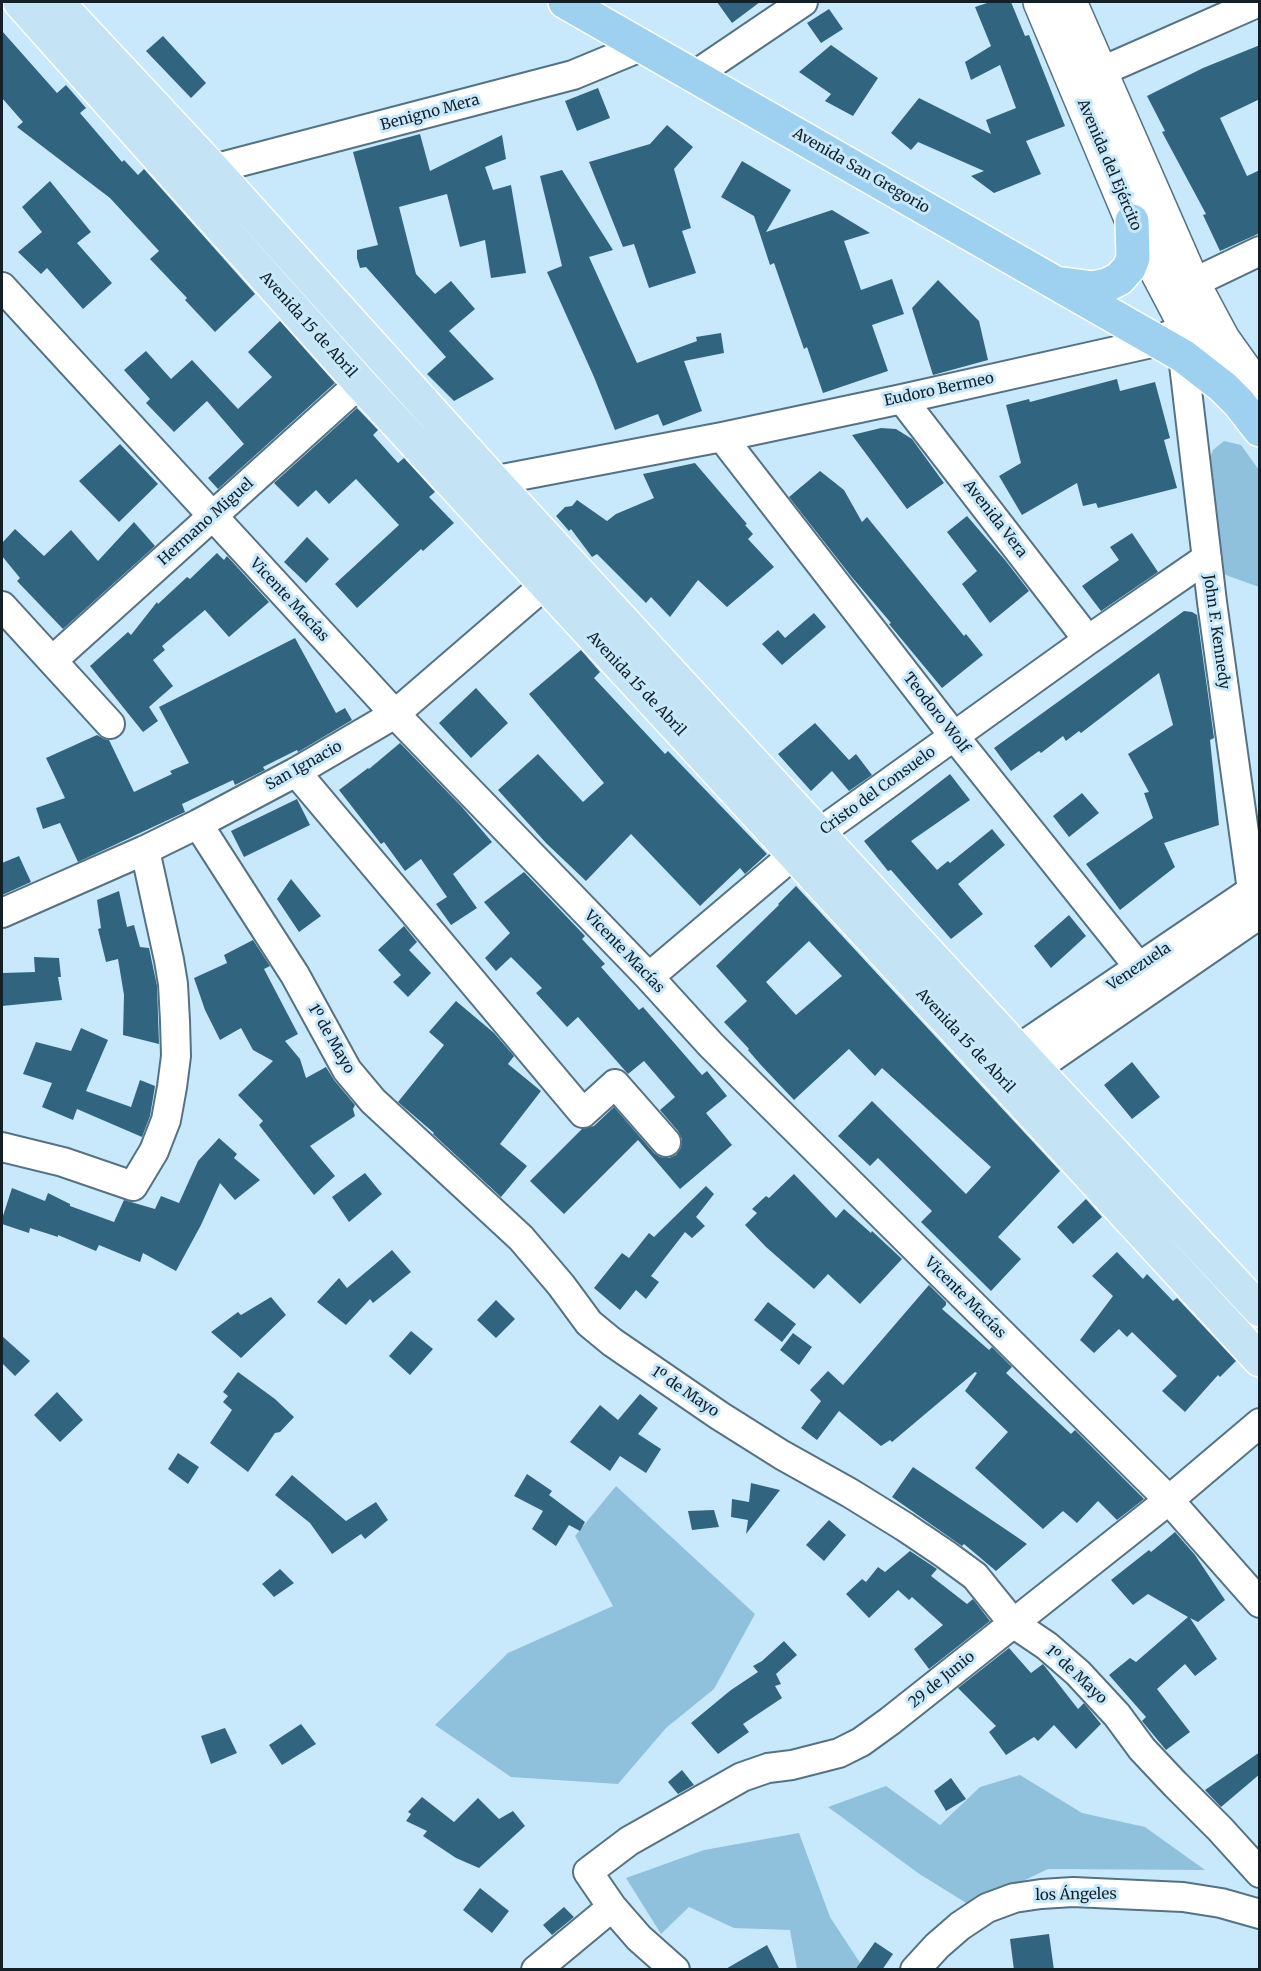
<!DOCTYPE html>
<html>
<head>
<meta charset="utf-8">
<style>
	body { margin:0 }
	#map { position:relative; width:1261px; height:1971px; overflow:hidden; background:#c8e9fc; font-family:Merriweather,serif }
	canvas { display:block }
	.frame { position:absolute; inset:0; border:3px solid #132027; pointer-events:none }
</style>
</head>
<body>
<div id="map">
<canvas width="1261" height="1971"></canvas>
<div class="frame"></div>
</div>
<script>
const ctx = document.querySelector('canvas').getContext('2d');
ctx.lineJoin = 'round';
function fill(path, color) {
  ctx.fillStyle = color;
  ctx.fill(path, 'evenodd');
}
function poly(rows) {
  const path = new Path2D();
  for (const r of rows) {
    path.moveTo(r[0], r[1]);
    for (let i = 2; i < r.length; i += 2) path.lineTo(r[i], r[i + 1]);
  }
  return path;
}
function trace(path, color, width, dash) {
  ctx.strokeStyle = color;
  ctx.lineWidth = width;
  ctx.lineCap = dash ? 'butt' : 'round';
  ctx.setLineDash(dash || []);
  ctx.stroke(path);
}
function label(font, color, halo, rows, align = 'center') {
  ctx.font = font + ' Merriweather,serif';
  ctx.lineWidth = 6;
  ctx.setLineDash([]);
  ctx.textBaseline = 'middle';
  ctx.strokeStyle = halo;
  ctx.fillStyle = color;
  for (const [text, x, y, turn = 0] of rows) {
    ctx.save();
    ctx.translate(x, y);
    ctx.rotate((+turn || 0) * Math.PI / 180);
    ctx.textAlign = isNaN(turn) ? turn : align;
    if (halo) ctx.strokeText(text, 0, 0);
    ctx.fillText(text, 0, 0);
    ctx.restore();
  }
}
const green = poly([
	[1224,441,1241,445,1259,470,1259,587,1223,574,1209,460,1213,450],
	[616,1486,755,1614,714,1689,666,1728,618,1784,511,1777,435,1725,508,1653,613,1606,575,1536],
	[1020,1775,1082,1813,1145,1827,1205,1870,1048,1869,971,1906,918,1873,828,1807,886,1786,940,1825,980,1787],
	[799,1833,830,1917,864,1969,797,1969,790,1930,734,1928,689,1907,661,1934,626,1878,704,1850]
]);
const building = poly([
	[717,2,760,2,732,23],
	[990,2,1011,2,1025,36,1029,35,1065,126,1026,141,1041,174,994,193,971,176,984,171,918,142,911,150,891,133,919,98,991,134,986,120,1016,108,1000,65,971,80,965,62,991,46,975,7],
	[829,9,843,29,821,43,807,23],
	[2,31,57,93,66,85,86,108,80,113,122,162,124,160,138,175,144,169,255,294,215,332,185,300,187,298,150,259,159,251,110,198,17,127,23,122,2,98],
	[163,36,206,83,191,98,146,51],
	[831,45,878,78,853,116,825,101,831,94,799,72],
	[1260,45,1260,99,1220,118,1247,176,1260,170,1260,233,1220,251,1203,215,1206,214,1162,132,1165,131,1147,96,1203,68],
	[598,88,610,118,577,131,565,101],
	[667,125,693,147,674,169,691,228,682,231,696,273,649,288,634,244,623,247,589,162,650,144],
	[420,134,430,171,502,135,506,159,485,167,493,190,511,185,526,273,491,278,485,240,460,247,447,194,399,207,416,274,435,294,451,281,475,309,449,331,494,379,454,401,427,374,446,357,366,267,360,268,357,258,357,250,378,245,353,152],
	[742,161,791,190,766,232,832,210,870,233,844,241,861,290,892,279,904,314,872,325,888,371,823,393,807,347,804,349,774,263,770,265,754,216,721,197],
	[562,170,613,250,589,257,637,363,697,341,696,337,721,333,724,353,684,361,702,411,663,426,658,414,615,430,594,377,547,272,562,266,540,176],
	[50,181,91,232,77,243,112,283,83,309,47,268,41,274,18,252,42,232,22,207],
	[938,280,979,321,988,360,933,375,912,308],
	[280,321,335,383,218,489,208,478,244,444,207,401,174,432,146,403,150,399,124,370,146,351,171,379,192,360,238,409,272,377,248,352],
	[1117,379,1120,391,1155,382,1170,438,1164,440,1177,488,1098,508,1096,503,1083,506,1077,483,1022,515,999,476,1021,463,1006,405,1029,399,1030,402],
	[357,408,378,430,373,435,398,463,404,458,435,492,429,497,454,523,423,551,421,549,357,608,335,584,399,525,356,479,329,504,316,490,298,507,274,483],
	[881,428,896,429,912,439,944,483,907,509,852,435],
	[120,444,158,484,119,522,79,481],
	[695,463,747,524,745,525,753,534,748,539,774,567,727,607,698,580,670,617,651,597,646,603,597,554,592,557,571,529,569,531,556,516,565,507,572,506,577,500,607,521,616,514,654,498,643,474],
	[820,471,844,490,862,522,867,517,964,636,966,634,983,655,942,688,889,624,891,623,851,576,789,497],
	[967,516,1005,560,1029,591,990,623,962,584,977,571,947,532],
	[134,522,155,546,63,629,17,581,20,578,2,556,2,543,15,529,44,556,71,530,98,561],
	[1132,533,1158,572,1101,611,1082,586,1119,560,1110,547],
	[307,537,329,559,306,583,284,562],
	[217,553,224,560,227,556,269,602,229,637,205,610,162,646,165,650,153,660,173,686,149,707,158,721,143,732,90,666,128,632,131,635,157,602,158,604,187,577,190,579],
	[1184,611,1192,612,1197,615,1214,738,1210,740,1219,825,1164,843,1175,867,1120,910,1086,864,1153,818,1144,793,1149,792,1128,754,1173,725,1159,673,1081,733,1079,731,1066,741,1063,736,1041,753,1039,751,1011,771,994,748],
	[814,613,826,627,782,665,762,644,778,630,785,638],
	[295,638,336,713,345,708,352,720,298,752,297,750,263,767,265,770,235,785,233,780,182,804,185,812,78,862,60,823,43,829,36,808,65,798,46,758,97,735,104,739,109,740,134,792,172,774,170,771,189,763,159,707],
	[581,650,600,672,594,678,665,754,668,751,767,854,745,874,740,868,700,906,631,834,586,881,546,843,498,790,538,754,583,802,604,783,529,694],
	[476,688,508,723,471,758,439,723],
	[815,723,849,760,856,754,872,775,849,791,832,771,811,791,778,754],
	[400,743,462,807,492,842,453,874,477,908,451,925,436,904,447,897,421,859,405,871,384,842,381,844,339,790,368,768,369,769],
	[950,774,970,800,911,841,937,870,948,861,950,863,992,829,1005,845,958,884,983,914,951,939,891,870,888,871,864,841],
	[1082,793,1099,813,1069,837,1053,816],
	[297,799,310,825,244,857,231,831],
	[19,856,31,882,2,895,2,863],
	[524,872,585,936,582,939,605,964,601,967,639,1010,643,1007,702,1075,707,1071,727,1096,706,1113,732,1145,680,1189,638,1140,564,1214,530,1181,582,1129,594,1126,614,1107,654,1153,660,1157,669,1158,676,1155,681,1148,682,1139,678,1131,660,1110,675,1097,644,1061,628,1074,578,1017,567,1027,536,993,542,988,511,957,496,971,485,958,510,933,484,902],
	[291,879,321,916,299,932,277,899],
	[796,886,1060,1171,998,1237,1021,1259,991,1291,921,1222,932,1211,878,1158,870,1166,838,1136,872,1101,966,1194,991,1167,882,1068,875,1076,849,1049,794,1100,760,1064,748,1050,749,1049,724,1022,747,1001,716,966,779,905,778,904],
	[809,941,842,976,796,1015,766,982],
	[119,891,127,927,134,925,140,947,149,948,157,986,159,1044,123,1035,124,995,118,959,106,962,98,929,101,928,97,900],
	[1069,915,1086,936,1051,968,1034,946],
	[404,926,417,942,409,950,431,973,408,997,393,982,401,975,378,950],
	[253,940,270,966,264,969,298,1034,285,1041,300,1059,306,1078,326,1067,334,1080,355,1105,353,1109,355,1116,310,1146,335,1176,314,1195,259,1125,263,1121,238,1095,273,1061,253,1050,241,1028,220,1040,205,1010,194,978,227,963,224,955],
	[34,957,59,958,61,977,58,977,62,1000,2,1006,2,973,35,972],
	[456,1001,494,1033,514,1056,508,1064,541,1091,500,1144,527,1166,501,1197,433,1134,434,1133,398,1102,444,1045,429,1032],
	[81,1028,108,1040,86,1091,131,1107,140,1080,155,1086,150,1116,142,1137,77,1109,73,1120,42,1107,52,1083,23,1074,36,1042,71,1051],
	[1132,1062,1160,1097,1132,1119,1104,1085],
	[219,1138,237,1154,234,1158,260,1180,235,1200,220,1183,201,1225,176,1271,143,1253,140,1262,99,1245,96,1251,58,1235,58,1237,30,1228,29,1233,2,1224,2,1219,12,1188,45,1201,48,1193,70,1204,70,1206,114,1222,124,1200,155,1209,161,1196,179,1203,198,1161],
	[365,1173,382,1194,349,1222,332,1197],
	[794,1174,836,1218,844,1209,871,1233,872,1231,902,1259,860,1304,828,1274,814,1289,766,1247,745,1225,757,1213,752,1209,766,1196,769,1198],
	[706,1186,714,1194,696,1217,705,1226,692,1238,685,1232,651,1276,659,1282,646,1299,636,1290,620,1310,594,1288,622,1253,629,1258,649,1233,654,1237],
	[1086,1199,1102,1217,1073,1244,1057,1227],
	[392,1250,411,1272,373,1303,370,1299,346,1325,317,1302,339,1278,347,1288],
	[1117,1252,1143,1279,1147,1274,1173,1301,1177,1298,1236,1361,1220,1377,1218,1375,1185,1412,1162,1391,1177,1376,1132,1332,1127,1337,1119,1329,1094,1353,1080,1340,1113,1296,1092,1276],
	[929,1285,946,1302,946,1305,942,1309,989,1350,992,1347,1012,1367,1006,1373,1071,1434,1075,1430,1144,1499,1117,1520,1098,1501,1077,1523,1063,1511,1043,1529,975,1468,1008,1432,965,1391,977,1373,975,1372,892,1442,890,1440,881,1446,839,1411,817,1440,801,1428,821,1401,810,1390,828,1371,843,1385],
	[271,1297,286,1315,241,1358,211,1332,238,1312,241,1315],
	[496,1300,515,1319,496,1338,477,1320],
	[768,1302,796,1324,782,1342,754,1320],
	[411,1331,433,1349,410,1375,389,1356],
	[793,1333,812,1347,799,1365,780,1350],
	[2,1336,30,1361,15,1376,2,1363],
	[238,1372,275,1399,294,1417,280,1432,275,1433,248,1472,210,1443,232,1410,223,1402,228,1396,223,1392],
	[57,1392,83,1420,60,1442,34,1415],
	[640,1394,658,1408,638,1434,661,1449,646,1473,620,1456,610,1471,570,1442,600,1405,618,1420],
	[178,1453,199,1467,188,1484,168,1469],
	[913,1467,1014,1535,1027,1544,996,1571,964,1544,962,1546,892,1497],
	[527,1474,552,1491,549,1495,585,1522,580,1531,569,1525,556,1546,532,1529,543,1511,514,1496],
	[292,1475,346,1521,376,1502,388,1520,365,1539,361,1534,332,1554,310,1523,275,1495],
	[751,1483,780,1490,746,1534,748,1520,731,1517,732,1499,749,1502],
	[714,1510,719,1527,692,1530,688,1511],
	[829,1520,846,1535,824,1561,806,1545],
	[1175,1532,1195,1555,1225,1600,1198,1622,1190,1618,1217,1659,1195,1676,1185,1664,1157,1689,1190,1732,1166,1750,1142,1721,1146,1717,1109,1675,1130,1658,1136,1662,1188,1617,1148,1594,1133,1605,1111,1580,1149,1550,1151,1552],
	[910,1551,937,1569,931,1576,967,1604,973,1599,990,1621,929,1669,914,1649,943,1625,912,1597,909,1600,898,1590,869,1618,846,1594,862,1579,866,1582,878,1567,885,1572],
	[280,1569,294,1583,274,1597,262,1584],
	[784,1641,797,1655,776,1674,781,1684,775,1686,782,1698,743,1724,749,1732,718,1754,691,1723,731,1690,758,1672,753,1666,762,1661],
	[1009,1648,1031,1673,1043,1664,1078,1709,1084,1703,1101,1724,1076,1749,1054,1725,1038,1741,1034,1737,1006,1755,989,1732,996,1726,958,1688],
	[301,1724,316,1744,282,1765,269,1745],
	[225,1728,237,1753,211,1764,201,1736],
	[1260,1752,1260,1774,1221,1807,1205,1790],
	[682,1770,694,1785,678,1794,668,1782],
	[951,1778,966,1799,946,1811,934,1791],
	[422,1797,454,1822,478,1798,499,1819,513,1811,525,1826,479,1868,456,1858,423,1836,427,1831,406,1821,411,1814,408,1812],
	[480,1888,509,1911,492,1933,463,1910],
	[564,1907,574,1917,552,1935,543,1925],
	[1049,1934,1054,1970,1014,1970,1010,1939],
	[875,1942,893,1954,882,1970,855,1970],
	[767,1945,780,1970,724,1970]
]);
const street = poly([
	[1100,72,1259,2],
	[695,75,803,2],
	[213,169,573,75,643,46],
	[1193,283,1260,251],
	[2,287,395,714,649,977,711,1045,1169,1500,1260,1603],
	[1184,341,1183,356,1212,602,1252,890,1254,898,1260,904],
	[902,399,1088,640],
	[722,437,954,736,1154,986],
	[476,484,722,437,902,399,1156,342,1169,335],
	[2,606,110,724],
	[53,660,360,383],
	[296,772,583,1113,615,1084,666,1142],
	[198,824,295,975,347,1070,373,1101,521,1238,561,1285,589,1323,612,1342,720,1416,782,1455,850,1493,905,1527,945,1554,975,1576,1013,1623,1047,1646,1078,1673,1117,1715,1142,1749,1175,1784,1220,1829,1260,1873],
	[2,913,145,850,198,824,296,772,395,714,562,570],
	[649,977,819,833,1088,640,1207,558],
	[1018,1049,1260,885],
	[1035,1069,1260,914],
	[2,1147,63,1162,133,1186,154,1151,166,1120,172,1087,176,1056,175,1021,173,984,169,960,145,850],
	[536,1970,612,1907],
	[675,1970,639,1938,612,1907,588,1872,629,1841,742,1777,768,1768,792,1765,839,1753,861,1742,890,1721,1169,1500,1260,1423],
	[915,1970,937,1946,960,1926,987,1908,1014,1898,1041,1894,1073,1892,1183,1897,1221,1903,1260,1914]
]);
const secondary = poly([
	[1040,2,1132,221,1145,249,1185,325,1227,384],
	[1070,2,1193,283,1223,339,1260,391]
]);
const primary = poly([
	[20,2,360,383,1260,1360],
	[57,2,213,169,494,481,1035,1069,1260,1310]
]);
const highway = poly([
	[565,2,1183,356,1223,387,1239,403,1260,430],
	[1063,284,1093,288,1107,285,1119,279,1129,268,1133,258,1132,221]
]);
const streetNames = [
	["Benigno Mera",430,113,-15],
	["Avenida del Ejército",1109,165,67],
	["Avenida San Gregorio",861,171,30],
	["Avenida 15 de Abril",308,325,48],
	["Eudoro Bermeo",939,390,-12],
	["Avenida Vera",995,519,52],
	["Hermano Miguel",206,522,-42],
	["Vicente Macías",289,600,47],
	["John F. Kennedy",1216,632,82],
	["Avenida 15 de Abril",636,684,47],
	["Teodoro Wolf",936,713,52],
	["San Ignacio",304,766,-29],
	["Cristo del Consuelo",878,791,-36],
	["Vicente Macías",624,952,46],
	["Venezuela",1139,967,-34],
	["1º de Mayo",331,1039,60],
	["Avenida 15 de Abril",965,1041,47],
	["Vicente Macías",965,1298,45],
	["1º de Mayo",685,1392,34],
	["1º de Mayo",1076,1675,43],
	["29 de Junio",942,1680,-39],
	["los Ángeles",1076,1895,-1]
];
fill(green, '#8fc1dc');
fill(building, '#31647f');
trace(street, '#557283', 32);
trace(secondary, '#557283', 36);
trace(primary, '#fff', 36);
trace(highway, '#fff', 36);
trace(street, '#fff', 28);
trace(secondary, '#fff', 33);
trace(primary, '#c4e3f5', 33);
trace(highway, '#9dd1ef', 33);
label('15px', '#132027', '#c8e9fc', streetNames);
</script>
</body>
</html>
